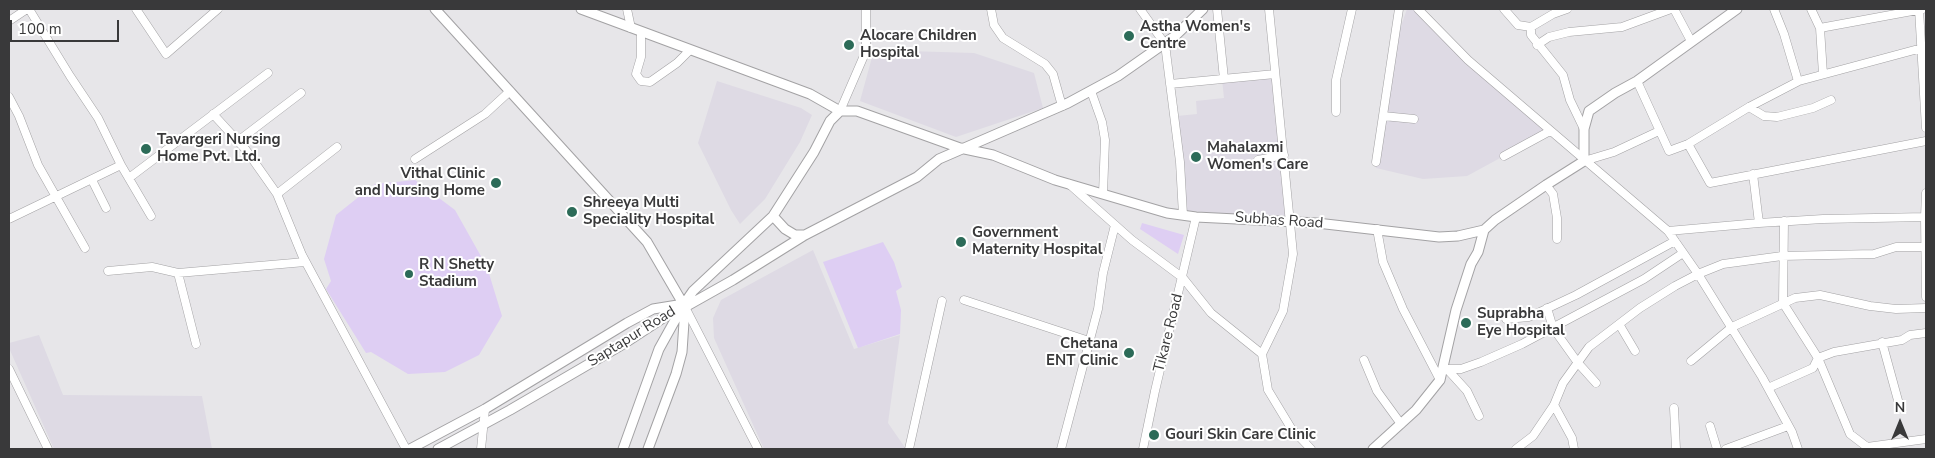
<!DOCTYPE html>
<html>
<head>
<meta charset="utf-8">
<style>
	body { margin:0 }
	#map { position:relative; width:1935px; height:458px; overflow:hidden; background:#e7e6e9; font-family:"Nunito Sans",sans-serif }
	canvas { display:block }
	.frame { position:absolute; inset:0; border:10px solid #39393a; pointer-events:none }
	.north { position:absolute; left:1875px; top:398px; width:50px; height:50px; -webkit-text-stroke:4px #fff; paint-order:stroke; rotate:0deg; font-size:14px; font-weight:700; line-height:20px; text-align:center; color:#39393a }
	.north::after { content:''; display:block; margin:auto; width:18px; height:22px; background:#39393a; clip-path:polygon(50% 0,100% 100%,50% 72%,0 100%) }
	.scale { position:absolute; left:10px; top:20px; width:109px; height:22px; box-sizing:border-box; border:2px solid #39393a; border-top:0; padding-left:6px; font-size:15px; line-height:18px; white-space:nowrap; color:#39393a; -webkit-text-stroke:4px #fff; paint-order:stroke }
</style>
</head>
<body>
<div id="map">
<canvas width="1935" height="458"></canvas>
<div class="frame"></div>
<div class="north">N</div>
<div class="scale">100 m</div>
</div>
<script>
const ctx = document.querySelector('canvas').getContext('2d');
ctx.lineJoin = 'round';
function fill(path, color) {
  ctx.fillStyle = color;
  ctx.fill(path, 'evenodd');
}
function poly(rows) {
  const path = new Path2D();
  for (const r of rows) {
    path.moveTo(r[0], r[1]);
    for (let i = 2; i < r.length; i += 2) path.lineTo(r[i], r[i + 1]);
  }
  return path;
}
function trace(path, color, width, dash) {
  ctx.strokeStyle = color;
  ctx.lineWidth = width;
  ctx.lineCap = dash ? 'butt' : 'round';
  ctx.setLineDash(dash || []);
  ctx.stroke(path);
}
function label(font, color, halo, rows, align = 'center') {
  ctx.font = font + ' "Nunito Sans",sans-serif';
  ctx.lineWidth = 4;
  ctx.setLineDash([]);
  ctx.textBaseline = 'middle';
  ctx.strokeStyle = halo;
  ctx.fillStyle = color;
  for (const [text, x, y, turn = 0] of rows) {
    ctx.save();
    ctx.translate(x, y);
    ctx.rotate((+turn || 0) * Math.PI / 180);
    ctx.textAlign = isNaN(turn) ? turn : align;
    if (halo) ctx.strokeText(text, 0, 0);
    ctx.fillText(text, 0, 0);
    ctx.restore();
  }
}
const built = poly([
	[1407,9,1418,9,1550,131,1467,176,1423,179,1376,168,1394,46],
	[874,50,974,53,1034,73,1043,108,956,137,860,101],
	[1272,74,1288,218,1186,211,1177,116,1197,114,1196,101,1224,98,1222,79],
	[717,81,801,108,812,115,800,142,765,199,740,224,731,210,698,143],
	[813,250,854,349,900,335,888,423,906,449,764,449,714,338,713,318,721,300],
	[39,335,63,395,202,396,212,449,54,449,9,348,9,343]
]);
const green = poly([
	[415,180,455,210,487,267,502,316,479,355,445,372,408,374,371,352,366,353,326,289,331,281,324,259,336,215,375,184],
	[1142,223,1184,235,1178,254,1140,229],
	[883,242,894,262,902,287,896,291,901,310,900,334,858,348,823,262]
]);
const minor = poly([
	[29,9,70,76,98,118,121,165,151,216],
	[136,9,166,54,218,9],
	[627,9,631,28],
	[991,9,994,25,1003,38,1045,64,1053,74,1062,106],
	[1140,9,1165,44,1180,162,1183,215],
	[1217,9,1224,79],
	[1418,9,1468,60,1668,231,1698,274,1762,377,1792,432,1798,449],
	[1504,9,1518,25,1531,27],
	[1567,9,1553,14,1531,27,1531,35,1563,75,1570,100,1584,129],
	[1674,9,1691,41],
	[1774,9,1784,34,1798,81],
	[1811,9,1820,28,1923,9],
	[1919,9,1926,128],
	[9,21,27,9],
	[1820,28,1823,74],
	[641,32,641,57,636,74,641,81,650,82,677,63,690,50],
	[1537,45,1549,37,1569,32,1622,27,1671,9],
	[1637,81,1669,151,1688,144,1749,107,1799,81,1922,48],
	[1170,84,1275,74],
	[1091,91,1102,122,1105,140,1103,194],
	[9,97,19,116,38,165,85,248],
	[1749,107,1764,116,1777,117,1813,108,1831,100],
	[840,111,866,51,866,9],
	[1336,112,1336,80,1352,9],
	[213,114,246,150,277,194,302,255,406,449],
	[1383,116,1414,119],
	[238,141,301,93],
	[1688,144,1710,183,1926,141],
	[1504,156,1550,131],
	[415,159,485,114,510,91],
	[1258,160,1284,155],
	[1584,161,1614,152,1659,131],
	[1376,162,1399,9],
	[1753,174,1759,223],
	[129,178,268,73],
	[92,180,106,208],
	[1069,184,1132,240,1183,278,1211,313,1262,354,1268,390,1291,428,1311,449],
	[1546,185,1553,194,1557,218,1557,239],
	[1926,193,1925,217,1926,297],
	[277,194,337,147],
	[9,219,121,165],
	[1784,221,1783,303,1818,358,1850,434,1867,447,1926,439],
	[1377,229,1383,262,1403,309,1440,380],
	[1668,231,1759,223,1823,219,1926,217],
	[108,271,152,267,178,273],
	[964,300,1089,341],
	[685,307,758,449],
	[1547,308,1553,328,1578,363,1596,383],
	[1506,319,1529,317,1576,295,1675,241],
	[1619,324,1635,351],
	[1882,342,1899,404],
	[196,344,178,273,305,262],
	[1262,354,1283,311,1293,254,1269,9],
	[1364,360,1377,391,1401,424],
	[1691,361,1732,327,1795,298,1820,295,1870,306,1896,309,1926,308],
	[9,369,48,449],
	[1443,369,1461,369,1481,362,1522,344,1644,279,1683,253],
	[1447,369,1467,391,1479,416],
	[1768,388,1813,368,1818,358,1834,352,1902,340,1910,335,1926,333],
	[1554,405,1572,438,1574,449],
	[1674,408,1676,449],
	[1710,426,1717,449],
	[481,449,485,409],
	[909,449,942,301],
	[1061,449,1098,309,1103,273,1115,225],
	[1143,449,1155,391,1196,217],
	[1516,449,1533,436,1554,405,1563,383,1589,347,1640,308,1675,286,1698,274,1723,264,1782,256,1874,254,1896,247,1925,247],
	[1726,449,1788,426]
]);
const major = poly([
	[435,9,647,242,685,307],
	[581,9,810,94,840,111,857,111,960,148,993,155,1055,180,1167,213,1196,217,1317,223,1439,237,1458,236,1484,230,1495,220,1546,185,1584,161,1584,129,1589,111,1615,93,1637,81,1737,9],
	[773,216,785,229,795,235,805,235],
	[410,449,485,409,627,323,653,309,684,304],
	[438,449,510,410,625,343,680,307],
	[623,449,659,349,684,304,693,291,773,216,814,152,830,121,840,111],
	[648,449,676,374,682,352,685,307,733,280,805,235,917,177,939,159,1068,103,1118,76,1175,36,1203,9],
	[1373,449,1416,410,1440,380,1456,310,1471,264,1478,252,1484,230]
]);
const markers = [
	[1129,36,6,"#2c6b58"],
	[849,45,6,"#2c6b58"],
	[146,149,6,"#2c6b58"],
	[1196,157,6,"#2c6b58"],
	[496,183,6,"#2c6b58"],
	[572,212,6,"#2c6b58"],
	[961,242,6,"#2c6b58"],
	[409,274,5,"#2c6b58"],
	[1466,323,6,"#2c6b58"],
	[1129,353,6,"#2c6b58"],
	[1154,435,6,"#2c6b58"]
];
const poiNames = [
	["Astha Women's",1140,27],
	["Centre",1140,44],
	["Alocare Children",860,36],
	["Hospital",860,53],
	["Tavargeri Nursing",157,140],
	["Home Pvt. Ltd.",157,157],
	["Mahalaxmi",1207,148],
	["Women's Care",1207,165],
	["Vithal Clinic",485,174,"right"],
	["and Nursing Home",485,191,"right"],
	["Shreeya Multi",583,203],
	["Speciality Hospital",583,220],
	["Government",972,233],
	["Maternity Hospital",972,250],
	["R N Shetty",419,265],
	["Stadium",419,282],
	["Suprabha",1477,314],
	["Eye Hospital",1477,331],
	["Chetana",1118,344,"right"],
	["ENT Clinic",1118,361,"right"],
	["Gouri Skin Care Clinic",1165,435]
];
const streetNames = [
	["Subhas Road",1279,221,4],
	["Tikare Road",1169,333,-76],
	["Saptapur Road",632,337,-32]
];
fill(built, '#dedae4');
fill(green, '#decef3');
trace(minor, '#a3a2a4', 9);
trace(major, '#a3a2a4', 11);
trace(minor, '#fff', 8);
trace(major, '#fff', 9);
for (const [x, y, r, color] of markers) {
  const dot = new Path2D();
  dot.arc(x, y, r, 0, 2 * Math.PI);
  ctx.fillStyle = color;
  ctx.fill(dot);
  trace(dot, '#fff', 2);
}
label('bold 15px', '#39393a', '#fff', poiNames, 'left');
label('15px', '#39393a', '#fff', streetNames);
</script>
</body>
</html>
